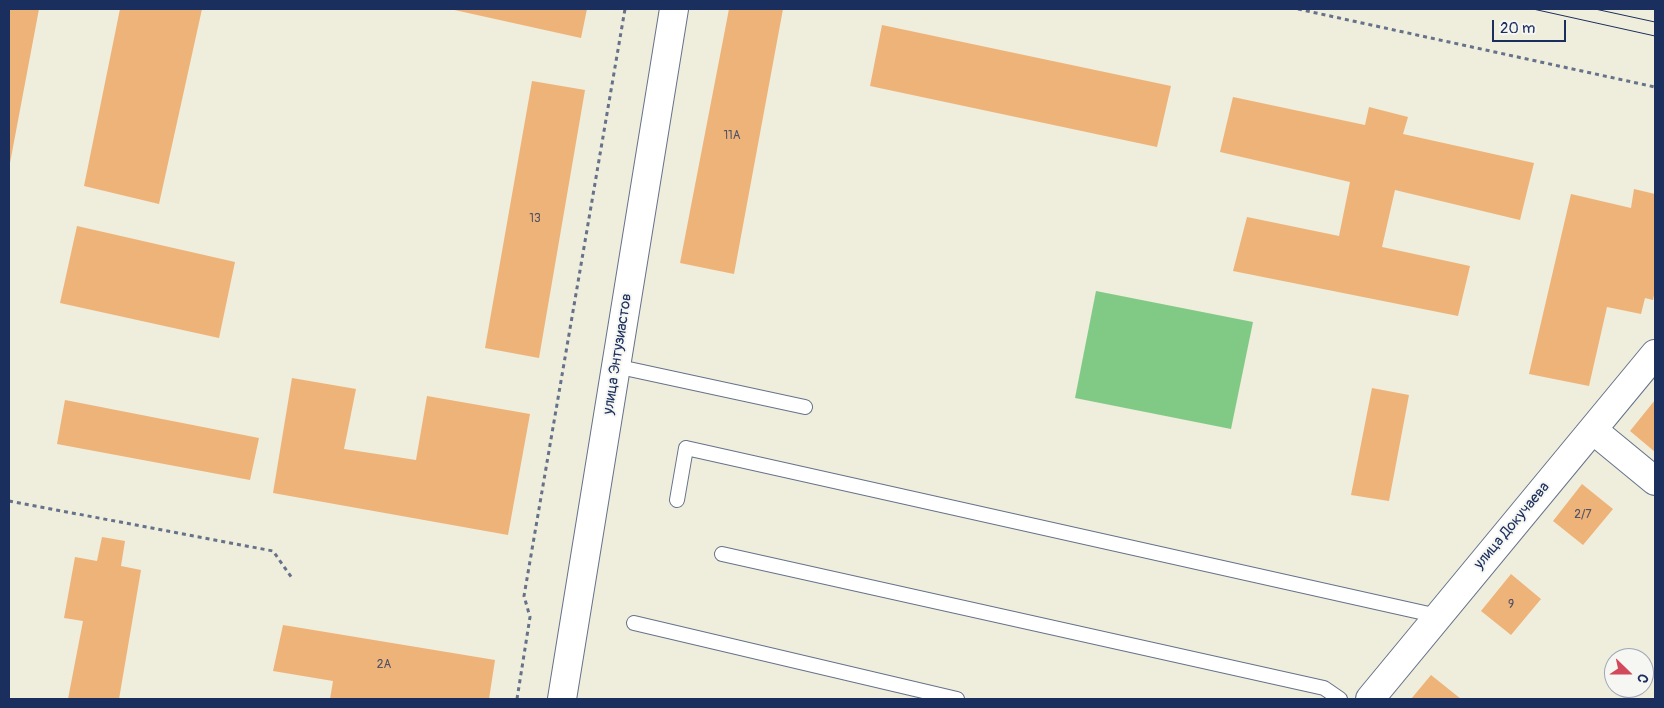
<!DOCTYPE html>
<html>
<head>
<meta charset="utf-8">
<style>
	body { margin:0 }
	#map { position:relative; width:1664px; height:708px; overflow:hidden; background:#efeddb; font-family:Pangolin,sans-serif }
	canvas { display:block }
	.frame { position:absolute; inset:0; border:10px solid #1b2f5e; pointer-events:none }
	.north { position:absolute; left:1604px; top:648px; width:50px; height:50px; box-sizing:border-box; background:#f6f6f2; border:1px solid #9ea6b7; border-radius:50%; rotate:112deg; font-size:14px; font-weight:700; line-height:20px; text-align:center; color:#1b2f5e }
	.north::after { content:''; display:block; margin:auto; width:18px; height:22px; background:#d1495b; clip-path:polygon(50% 0,100% 100%,50% 72%,0 100%) }
	.scale { position:absolute; left:1492px; top:20px; width:74px; height:22px; box-sizing:border-box; border:2px solid #1b2f5e; border-top:0; padding-left:6px; font-size:15px; line-height:18px; white-space:nowrap; color:#1b2f5e; -webkit-text-stroke:4px #f6f6f2; paint-order:stroke }
</style>
</head>
<body>
<div id="map">
<canvas width="1664" height="708"></canvas>
<div class="frame"></div>
<div class="north">С</div>
<div class="scale">20 m</div>
</div>
<script>
const ctx = document.querySelector('canvas').getContext('2d');
ctx.lineJoin = 'round';
function fill(path, color) {
  ctx.fillStyle = color;
  ctx.fill(path, 'evenodd');
}
function poly(rows) {
  const path = new Path2D();
  for (const r of rows) {
    path.moveTo(r[0], r[1]);
    for (let i = 2; i < r.length; i += 2) path.lineTo(r[i], r[i + 1]);
  }
  return path;
}
function trace(path, color, width, dash) {
  ctx.strokeStyle = color;
  ctx.lineWidth = width;
  ctx.lineCap = dash ? 'butt' : 'round';
  ctx.setLineDash(dash || []);
  ctx.stroke(path);
}
function label(font, color, halo, rows, align = 'center') {
  ctx.font = font + ' Pangolin,sans-serif';
  ctx.lineWidth = 4;
  ctx.setLineDash([]);
  ctx.textBaseline = 'middle';
  ctx.strokeStyle = halo;
  ctx.fillStyle = color;
  for (const [text, x, y, turn = 0] of rows) {
    ctx.save();
    ctx.translate(x, y);
    ctx.rotate((+turn || 0) * Math.PI / 180);
    ctx.textAlign = isNaN(turn) ? turn : align;
    if (halo) ctx.strokeText(text, 0, 0);
    ctx.fillText(text, 0, 0);
    ctx.restore();
  }
}
const green = poly([
	[1096,291,1253,322,1231,429,1075,398]
]);
const building = poly([
	[9,9,39,9,10,163,9,163],
	[120,9,202,9,159,204,84,186],
	[450,9,587,9,581,38],
	[729,9,783,9,734,274,680,263],
	[882,25,1171,86,1157,147,870,86],
	[532,81,585,90,539,358,485,348],
	[1233,97,1365,125,1369,107,1408,117,1403,134,1534,163,1520,220,1395,190,1382,247,1470,266,1458,316,1233,271,1247,217,1339,236,1350,182,1220,152],
	[1634,189,1655,194,1655,290,1653,300,1645,298,1641,314,1607,307,1589,386,1529,374,1571,194,1631,208],
	[77,226,235,262,219,338,60,303],
	[292,378,356,389,344,449,416,460,427,396,530,414,508,535,273,493],
	[1372,388,1409,395,1389,501,1351,495],
	[65,400,259,438,250,480,57,444],
	[1655,400,1655,452,1630,431],
	[1582,484,1613,509,1583,545,1553,521],
	[102,537,125,541,121,566,141,570,119,699,68,699,83,621,64,618,75,557,97,561],
	[1511,574,1541,599,1511,635,1481,611],
	[283,625,495,660,489,699,446,699,436,698,436,699,330,699,333,681,273,671],
	[1431,675,1461,699,1411,699]
]);
const path = poly([
	[1298,9,1655,87],
	[9,501,273,551,292,578],
	[517,699,530,617,524,596,625,9]
]);
const lane = poly([
	[615,366,805,407],
	[677,500,686,448,1438,616],
	[722,554,1324,688,1340,699],
	[634,623,957,699]
]);
const street = poly([
	[1593,430,1655,481],
	[1370,699,1655,354]
]);
const secondary = poly([
	[562,699,674,9]
]);
const tram = poly([
	[1533,9,1655,36],
	[1595,9,1655,22]
]);
const numberNames = [
	["11А",732,136],
	["13",535,219],
	["2/7",1583,515],
	["9",1511,605],
	["2А",384,665]
];
const streetNames = [
	["улица Энтузиастов",618,354,-81],
	["улица Докучаева",1512,526,-50]
];
fill(green, '#81ca86');
fill(building, '#eeb379');
trace(lane, '#65728a', 16);
trace(street, '#65728a', 30);
trace(secondary, '#65728a', 30);
trace(path, '#65728a', 3, [4, 4]);
trace(lane, '#fff', 14);
trace(street, '#fff', 28);
trace(secondary, '#fff', 28);
trace(tram, '#1b2f5e', 1);
label('12px', '#505065', null, numberNames);
label('15px', '#1b2f5e', '#f6f6f2', streetNames);
</script>
</body>
</html>
